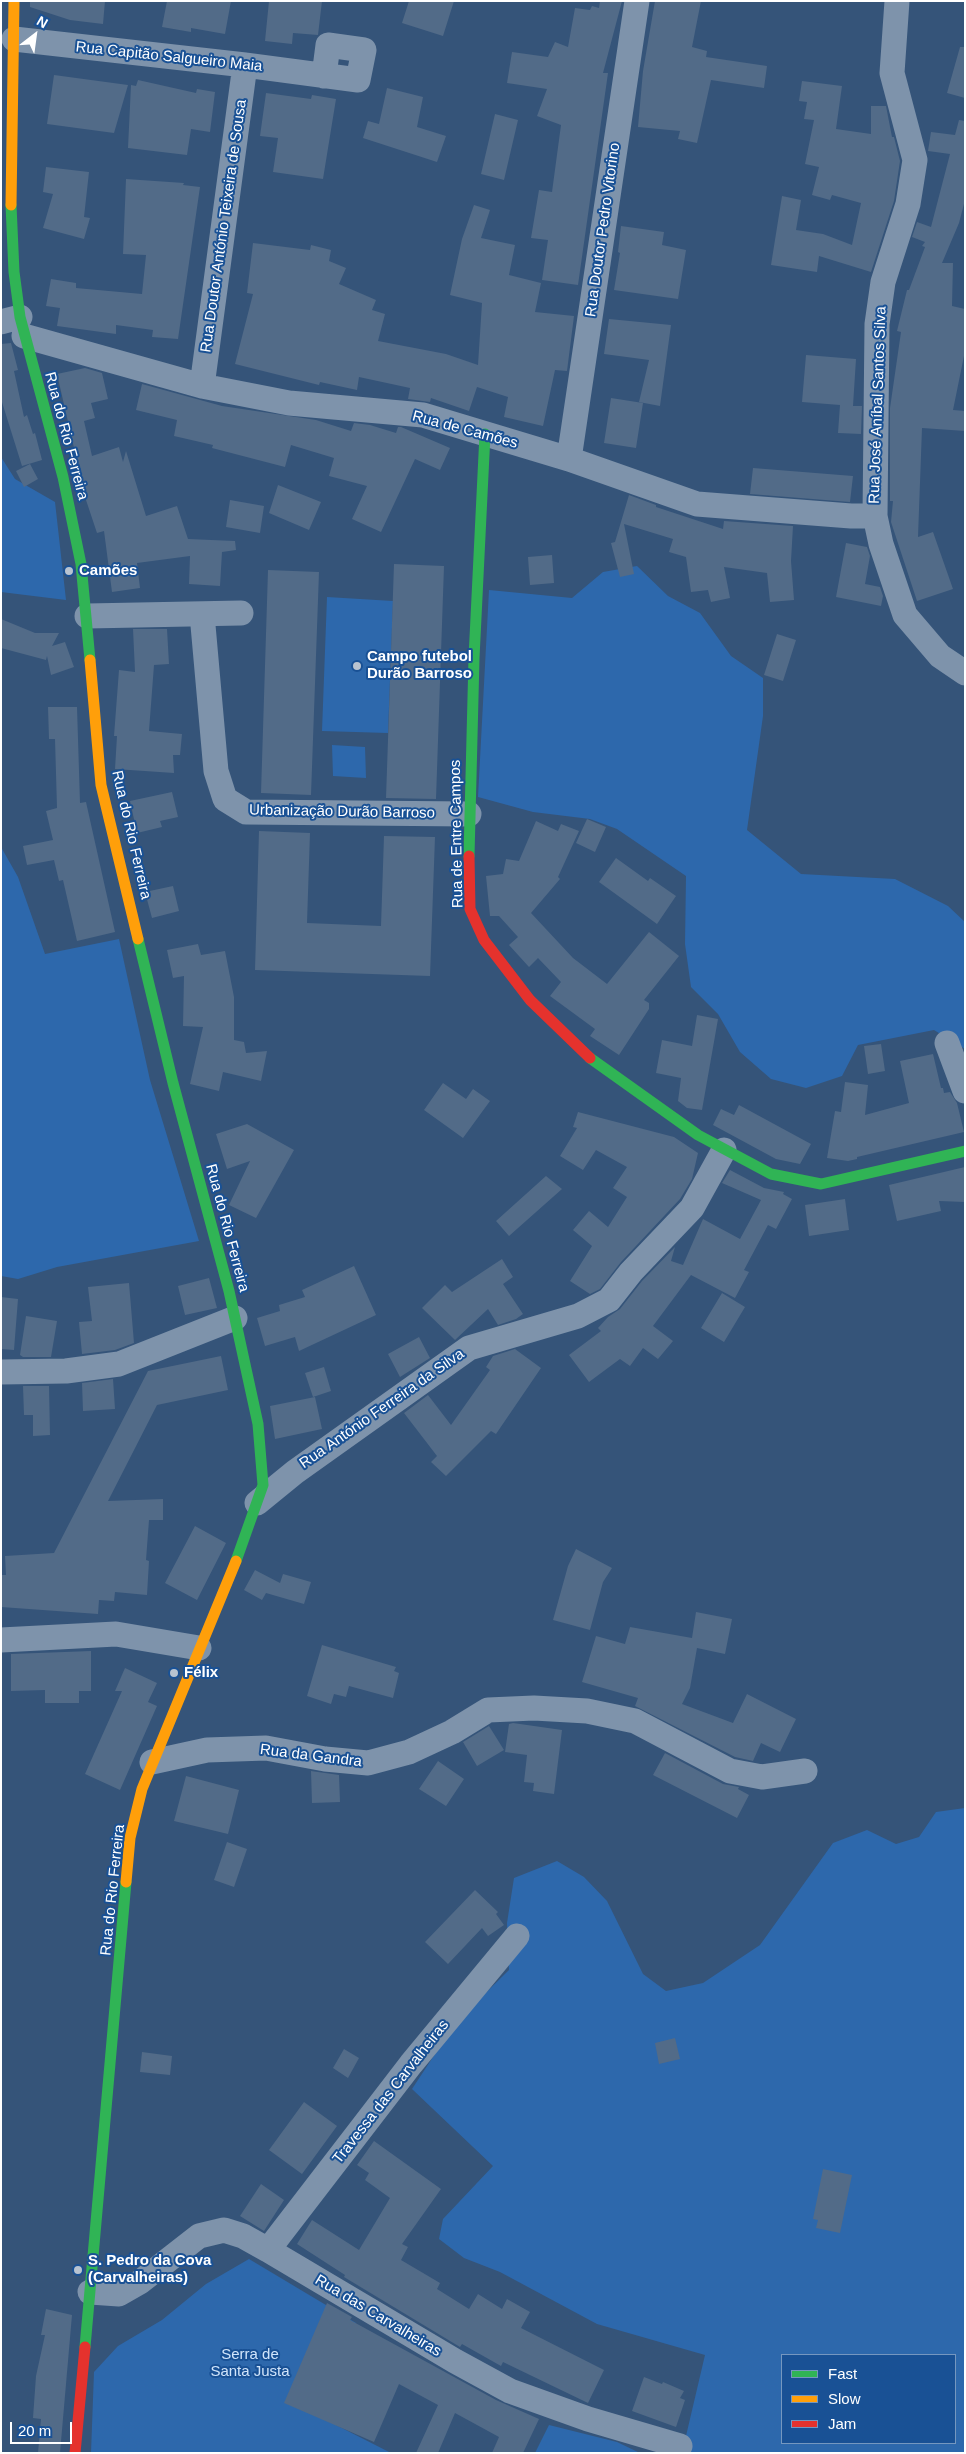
<!DOCTYPE html>
<html>
<head>
<meta charset="utf-8">
<style>
	body { margin:0 }
	#map { position:relative; width:966px; height:2454px; overflow:hidden; background:#355479; font-family:Arial,sans-serif }
	canvas { display:block }
	.frame { position:absolute; inset:0; border:2px solid #fff; pointer-events:none }
	.legend { position:absolute; left:781px; top:2354px; width:175px; height:90px; box-sizing:border-box; background:#195195; border:1px solid #7597bf; margin:0; padding:6px 9px; list-style:none; font-size:15px; color:#fff }
	.legend li { display:flex; align-items:center; gap:10px; height:25px }
	.legend b { width:25px; border:1px solid #7597bf }
	.north { position:absolute; left:10px; top:10px; width:50px; height:50px; -webkit-text-stroke:4px #195195; paint-order:stroke; rotate:30deg; font-size:14px; font-weight:700; line-height:20px; text-align:center; color:#fff }
	.north::after { content:''; display:block; margin:auto; width:18px; height:22px; background:#fff; clip-path:polygon(50% 0,100% 100%,50% 72%,0 100%) }
	.scale { position:absolute; left:10px; top:2422px; width:62px; height:22px; box-sizing:border-box; border:2px solid #fff; border-top:0; padding-left:6px; font-size:15px; line-height:18px; white-space:nowrap; color:#fff; -webkit-text-stroke:4px #195195; paint-order:stroke }
</style>
</head>
<body>
<div id="map">
<canvas width="966" height="2454"></canvas>
<div class="frame"></div>
<ul class="legend">
<li><b style="height:6px;background:#30b455"></b>Fast</li>
<li><b style="height:6px;background:#ff9f0a"></b>Slow</li>
<li><b style="height:6px;background:#e5322d"></b>Jam</li>
</ul>
<div class="north">N</div>
<div class="scale">20 m</div>
</div>
<script>
const ctx = document.querySelector('canvas').getContext('2d');
ctx.lineJoin = 'round';
function fill(path, color) {
  ctx.fillStyle = color;
  ctx.fill(path, 'evenodd');
}
function poly(rows) {
  const path = new Path2D();
  for (const r of rows) {
    path.moveTo(r[0], r[1]);
    for (let i = 2; i < r.length; i += 2) path.lineTo(r[i], r[i + 1]);
  }
  return path;
}
function trace(path, color, width, dash) {
  ctx.strokeStyle = color;
  ctx.lineWidth = width;
  ctx.lineCap = dash ? 'butt' : 'round';
  ctx.setLineDash(dash || []);
  ctx.stroke(path);
}
function label(font, color, halo, rows, align = 'center') {
  ctx.font = font + ' Arial,sans-serif';
  ctx.lineWidth = 4;
  ctx.setLineDash([]);
  ctx.textBaseline = 'middle';
  ctx.strokeStyle = halo;
  ctx.fillStyle = color;
  for (const [text, x, y, turn = 0] of rows) {
    ctx.save();
    ctx.translate(x, y);
    ctx.rotate((+turn || 0) * Math.PI / 180);
    ctx.textAlign = isNaN(turn) ? turn : align;
    if (halo) ctx.strokeText(text, 0, 0);
    ctx.fillText(text, 0, 0);
    ctx.restore();
  }
}
const green = poly([
	[1,457,15,479,55,502,66,600,1,592],
	[637,566,668,596,700,613,731,656,763,678,763,716,747,830,801,874,895,879,948,906,965,922,965,1049,934,1030,858,1045,842,1076,806,1088,771,1079,740,1052,718,1014,691,987,685,944,686,876,617,829,590,819,533,812,478,797,489,590,572,598,603,572],
	[327,597,393,601,388,733,322,731],
	[332,745,365,747,366,778,333,776],
	[1,847,18,877,45,954,119,939,150,1080,199,1241,57,1267,18,1279,1,1276],
	[965,1808,965,2453,682,2453,705,2355,597,2324,500,2272,464,2258,439,2239,443,2219,493,2166,412,2089,456,2022,509,1970,507,1923,514,1878,557,1861,584,1877,607,1901,643,1974,666,1991,703,1983,760,1945,833,1843,867,1830,896,1844,919,1837,936,1812],
	[782,2355,955,2355,955,2443,782,2443],
	[249,2259,356,2323,342,2349,336,2425,391,2453,91,2453,94,2372,118,2346,162,2320,206,2284],
	[549,2425,617,2442,640,2453,535,2453]
]);
const building = poly([
	[30,1,105,1,103,24,70,20,30,7],
	[167,1,231,1,225,34,191,28,191,32,162,27],
	[269,1,322,1,318,35,293,33,292,44,265,41],
	[409,1,454,1,443,36,402,23],
	[600,1,622,1,603,73,608,73,578,285,542,280,548,240,531,238,539,190,552,192,561,125,537,116,547,89,507,83,512,52,548,57,555,42,568,47,575,8,590,10,592,6,599,8],
	[655,1,701,1,692,47,707,51,706,57,767,66,764,88,711,80,697,143,678,139,680,131,638,127,643,71],
	[960,47,965,47,965,98,947,93],
	[54,75,128,85,114,133,47,124],
	[138,80,196,93,197,89,215,92,210,132,191,129,187,155,128,148,131,85,136,86],
	[802,81,842,86,836,129,871,134,871,106,886,106,892,137,894,137,900,161,894,201,871,272,819,256,817,272,771,265,782,196,801,200,796,230,823,234,852,245,861,203,832,195,830,200,812,195,819,167,805,164,814,120,804,119,807,102,799,101],
	[387,88,423,97,417,127,446,136,437,162,363,138,368,121,379,124],
	[266,93,311,99,312,95,336,99,323,179,273,172,278,138,260,136],
	[495,114,518,120,504,180,481,174],
	[959,120,965,121,965,200,959,223,942,263,953,263,952,306,965,309,965,351,953,410,965,411,965,431,922,428,918,537,933,532,953,589,917,601,891,522,893,501,890,501,890,408,901,332,897,331,907,290,909,290,925,247,922,246,925,242,912,237,917,222,931,227,950,154,928,151,931,132,955,135],
	[46,167,89,172,84,217,90,218,84,239,43,228,53,194,43,192],
	[126,179,184,183,183,185,200,187,178,339,152,337,153,330,116,325,116,334,57,326,60,308,46,306,51,279,76,283,76,288,142,294,146,255,123,254],
	[474,205,490,210,481,238,515,245,509,275,541,283,535,312,574,316,567,371,555,370,543,426,504,417,508,397,477,387,469,411,431,398,430,402,408,399,410,388,359,377,357,390,320,382,319,385,235,364,253,294,247,293,253,243,310,250,311,245,331,250,329,261,346,268,339,284,376,300,372,310,385,314,378,341,446,354,478,365,482,303,450,295,462,239],
	[621,226,664,232,662,245,686,250,678,299,614,290,620,253,618,252],
	[609,319,671,325,660,406,639,402,649,360,604,354],
	[11,343,18,370,14,371,24,417,27,415,33,434,35,433,42,460,22,466,1,399,1,344],
	[806,355,856,359,853,406,862,406,861,434,838,433,840,405,802,402],
	[85,368,102,373,108,399,91,403,95,418,84,421,92,456,119,447,123,462,126,451,146,516,177,506,188,539,235,541,236,550,222,552,220,586,189,584,190,556,137,563,140,588,112,592,104,531,97,533,86,500,57,374],
	[142,384,222,406,316,420,351,431,354,423,370,425,396,433,398,427,401,427,450,448,440,470,415,459,381,532,352,519,367,486,329,476,334,458,291,445,285,467,212,448,213,445,174,436,177,420,136,410],
	[611,398,643,403,636,448,604,443],
	[30,464,38,479,24,487,16,471],
	[753,468,853,476,850,502,750,494],
	[278,485,321,502,309,530,269,513],
	[629,495,656,505,656,507,723,529,724,521,793,526,791,561,794,600,770,602,767,573,724,567,730,598,711,602,708,590,691,592,686,557,669,552,673,539,624,524,634,574,620,577,611,543,615,542],
	[230,500,264,506,260,533,226,527],
	[846,543,867,547,870,556,865,584,880,587,883,596,881,606,836,597],
	[552,555,554,583,530,585,528,557],
	[394,564,444,566,436,799,386,798],
	[268,570,319,572,311,795,261,793],
	[1,619,35,633,59,633,52,646,65,642,74,667,51,675,47,656,46,660,1,648],
	[133,629,167,629,169,664,154,665,149,731,182,734,180,755,173,755,174,773,115,769,117,736,114,736,119,670,135,672],
	[777,634,796,640,783,681,764,675],
	[48,707,77,707,80,803,86,802,115,932,77,941,63,880,59,881,54,860,27,865,23,846,53,840,46,811,57,808,55,739,49,739],
	[172,792,178,817,160,821,162,827,137,833,130,801],
	[587,819,606,827,595,852,576,843],
	[536,821,558,831,561,824,579,831,558,877,560,879,531,913,573,958,607,984,649,932,679,956,644,1000,649,1003,649,1009,619,1055,590,1036,595,1029,550,996,561,982,538,958,529,967,509,945,518,937,499,916,490,916,486,876,503,874,506,859,519,861],
	[259,831,310,833,307,923,381,926,384,836,435,837,430,976,255,970],
	[616,858,648,881,650,878,676,896,657,924,599,882],
	[173,886,179,911,152,918,145,892],
	[198,944,201,955,225,951,234,997,234,1040,244,1042,246,1053,267,1051,261,1081,223,1072,219,1091,190,1084,203,1027,183,1026,184,976,173,978,167,950],
	[697,1015,718,1019,702,1110,687,1108,678,1101,681,1078,656,1073,662,1040,692,1046],
	[881,1044,885,1071,868,1074,864,1046],
	[933,1054,941,1088,943,1088,944,1093,950,1092,957,1103,964,1132,857,1157,857,1159,848,1161,827,1158,835,1111,841,1112,845,1082,868,1085,865,1115,909,1103,900,1061],
	[443,1083,466,1099,473,1089,490,1101,463,1138,424,1110],
	[739,1105,811,1144,800,1164,776,1159,713,1125,721,1109,734,1115],
	[578,1112,674,1137,698,1153,692,1179,680,1199,621,1262,600,1289,590,1294,570,1281,592,1246,573,1230,589,1211,608,1227,627,1197,613,1188,627,1167,596,1150,583,1170,560,1156,577,1128,573,1127],
	[247,1124,294,1150,256,1218,229,1205,250,1161,227,1169,216,1134],
	[965,1167,965,1202,939,1201,941,1211,897,1221,889,1185],
	[730,1170,764,1188,784,1192,783,1194,792,1199,776,1229,768,1225,744,1270,749,1272,735,1298,691,1275,653,1326,673,1341,658,1359,643,1348,630,1366,620,1359,589,1382,569,1355,601,1331,598,1328,608,1317,620,1309,642,1281,675,1247,671,1261,683,1265,703,1219,740,1239,761,1200,722,1183],
	[546,1176,562,1189,509,1236,496,1221],
	[845,1199,849,1230,809,1236,805,1205],
	[502,1259,513,1277,503,1284,523,1314,516,1319,498,1325,488,1309,455,1340,422,1308,445,1285,452,1292],
	[354,1266,376,1315,299,1351,295,1337,265,1346,257,1318,280,1311,279,1305,305,1297,302,1290],
	[209,1278,217,1308,185,1315,178,1286],
	[129,1283,134,1343,115,1350,82,1354,79,1322,92,1321,88,1287],
	[722,1293,745,1307,724,1342,701,1328],
	[1,1297,18,1299,14,1350,1,1349],
	[26,1316,57,1321,51,1357,23,1357,20,1355],
	[419,1337,430,1358,400,1377,388,1354],
	[515,1349,541,1368,496,1434,491,1431,446,1476,431,1462,437,1456,404,1413,428,1395,451,1425,490,1370,486,1367,493,1356],
	[221,1356,228,1390,157,1405,108,1501,163,1499,163,1520,149,1520,146,1560,149,1561,147,1595,115,1592,114,1601,99,1600,98,1614,1,1607,1,1575,6,1575,5,1556,54,1553,148,1371],
	[324,1367,331,1391,313,1397,305,1373],
	[113,1379,115,1409,83,1411,82,1383],
	[23,1386,49,1386,50,1435,33,1436,33,1415,24,1415],
	[315,1397,322,1429,275,1439,270,1406],
	[195,1526,226,1543,197,1600,165,1583],
	[576,1549,612,1568,603,1582,590,1630,553,1620,568,1566],
	[255,1570,280,1583,283,1574,311,1582,304,1604,266,1593,262,1600,244,1590],
	[696,1612,732,1619,725,1654,697,1648,690,1688,682,1704,733,1723,747,1694,796,1719,780,1752,761,1743,753,1761,735,1757,635,1706,638,1698,582,1682,596,1636,625,1644,630,1627,692,1638],
	[322,1645,396,1667,394,1671,399,1673,393,1698,349,1686,346,1697,334,1694,331,1704,307,1696],
	[91,1651,91,1691,79,1691,79,1703,45,1703,45,1690,11,1691,11,1654],
	[125,1668,157,1683,148,1702,157,1706,120,1790,85,1774,122,1691,115,1691],
	[513,1723,562,1730,554,1794,533,1791,534,1783,524,1782,527,1755,505,1752,509,1724],
	[489,1726,504,1750,477,1766,463,1742],
	[665,1753,723,1784,739,1787,738,1789,749,1795,737,1818,653,1775],
	[438,1761,464,1779,446,1806,419,1789],
	[311,1771,339,1775,340,1802,312,1803],
	[186,1776,239,1790,228,1834,174,1821],
	[227,1842,247,1849,234,1887,214,1880],
	[475,1890,498,1912,496,1914,504,1925,488,1936,482,1928,448,1964,425,1942],
	[675,2038,680,2059,659,2064,655,2043],
	[344,2049,359,2058,348,2078,333,2068],
	[142,2052,172,2056,170,2075,140,2072],
	[304,2102,337,2126,302,2174,269,2150],
	[374,2141,441,2189,402,2244,408,2247,401,2260,440,2283,437,2289,469,2309,478,2294,502,2309,507,2299,530,2312,521,2328,604,2370,588,2403,503,2362,501,2366,462,2344,460,2347,344,2277,345,2275,297,2244,312,2220,359,2250,390,2198,365,2180,369,2173,357,2165],
	[823,2169,852,2175,840,2233,816,2228,818,2220,813,2219],
	[261,2184,284,2200,264,2231,240,2216],
	[327,2303,352,2317,350,2320,496,2400,539,2419,523,2453,492,2453,499,2437,455,2413,438,2453,416,2453,438,2405,399,2384,374,2442,284,2403],
	[46,2309,72,2315,60,2453,38,2453,41,2419,33,2418,36,2376,45,2335,41,2335],
	[644,2377,662,2384,663,2382,684,2391,680,2398,685,2400,676,2427,632,2411]
]);
const street = poly([
	[897,1,892,73,915,160,908,204,883,282,877,324,875,516,881,544,905,615,940,656,965,673],
	[14,39,245,65,358,80,364,50,328,45,324,76],
	[1,322,20,317],
	[24,336,202,386,289,403,423,415,569,459,697,504,851,516,875,516],
	[202,386,245,65],
	[569,459,637,1],
	[202,614,216,771,225,799,246,812,469,814],
	[87,616,241,613],
	[947,1043,965,1091],
	[1,1372,66,1371,119,1364,235,1318],
	[257,1503,295,1472,469,1348,578,1316,609,1300,631,1272,692,1208,724,1150],
	[1,1640,116,1634,199,1648],
	[152,1762,207,1750,266,1748,325,1759,368,1763,409,1752,452,1732,488,1710,534,1708,587,1711,635,1721,730,1771,762,1777,805,1771],
	[268,2250,411,2064,517,1936],
	[90,2292,119,2294,140,2282,199,2236,224,2230,243,2236,268,2250,455,2361,510,2391,588,2419,680,2446]
]);
const fast = poly([
	[11,205,14,272,20,317,63,477,81,564,90,660],
	[469,856,474,658,485,434],
	[138,939,173,1083,229,1291,258,1424,263,1485,236,1561],
	[590,1058,698,1135,771,1174,821,1184,965,1151],
	[85,2347,126,1882]
]);
const slow = poly([
	[11,205,14,1],
	[90,660,101,785,138,939],
	[126,1882,130,1838,142,1789,236,1561]
]);
const jam = poly([
	[469,856,470,909,484,940,530,1000,590,1058],
	[75,2453,85,2347]
]);
const markers = [
	[69,571,5,"#b8c3d0"],
	[357,666,5,"#b8c3d0"],
	[174,1673,5,"#b8c3d0"],
	[78,2270,5,"#b8c3d0"]
];
const streetNames = [
	["Rua Capitão Salgueiro Maia",169,57,6],
	["Rua Doutor António Teixeira de Sousa",224,226,-82],
	["Rua Doutor Pedro Vitorino",603,230,-82],
	["Rua José Aníbal Santos Silva",878,405,-88],
	["Rua de Camões",465,430,15],
	["Rua do Rio Ferreira",66,436,75],
	["Urbanização Durão Barroso",342,812,1],
	["Rua de Entre Campos",457,834,-91],
	["Rua do Rio Ferreira",131,835,77],
	["Rua do Rio Ferreira",227,1228,75],
	["Rua António Ferreira da Silva",382,1409,-35],
	["Rua da Gandra",311,1756,7],
	["Rua do Rio Ferreira",113,1890,-84],
	["Travessa das Carvalheiras",391,2092,-52],
	["Rua das Carvalheiras",378,2316,31]
];
const poiNames = [
	["Camões",79,571],
	["Campo futebol",367,657],
	["Durão Barroso",367,674],
	["Félix",184,1673],
	["S. Pedro da Cova",88,2261],
	["(Carvalheiras)",88,2278]
];
const parkNames = [
	["Serra de",250,2355],
	["Santa Justa",250,2372]
];
fill(green, '#2d68ac');
fill(building, '#526b88');
trace(street, '#7e93ab', 25);
trace(fast, '#30b455', 11);
trace(slow, '#ff9f0a', 11);
trace(jam, '#e5322d', 11);
for (const [x, y, r, color] of markers) {
  const dot = new Path2D();
  dot.arc(x, y, r, 0, 2 * Math.PI);
  ctx.fillStyle = color;
  ctx.fill(dot);
  trace(dot, '#195195', 2);
}
label('15px', '#fff', '#195195', streetNames);
label('bold 15px', '#fff', '#195195', poiNames, 'left');
label('15px', '#d1e5fb', '#195195', parkNames);
</script>
</body>
</html>
